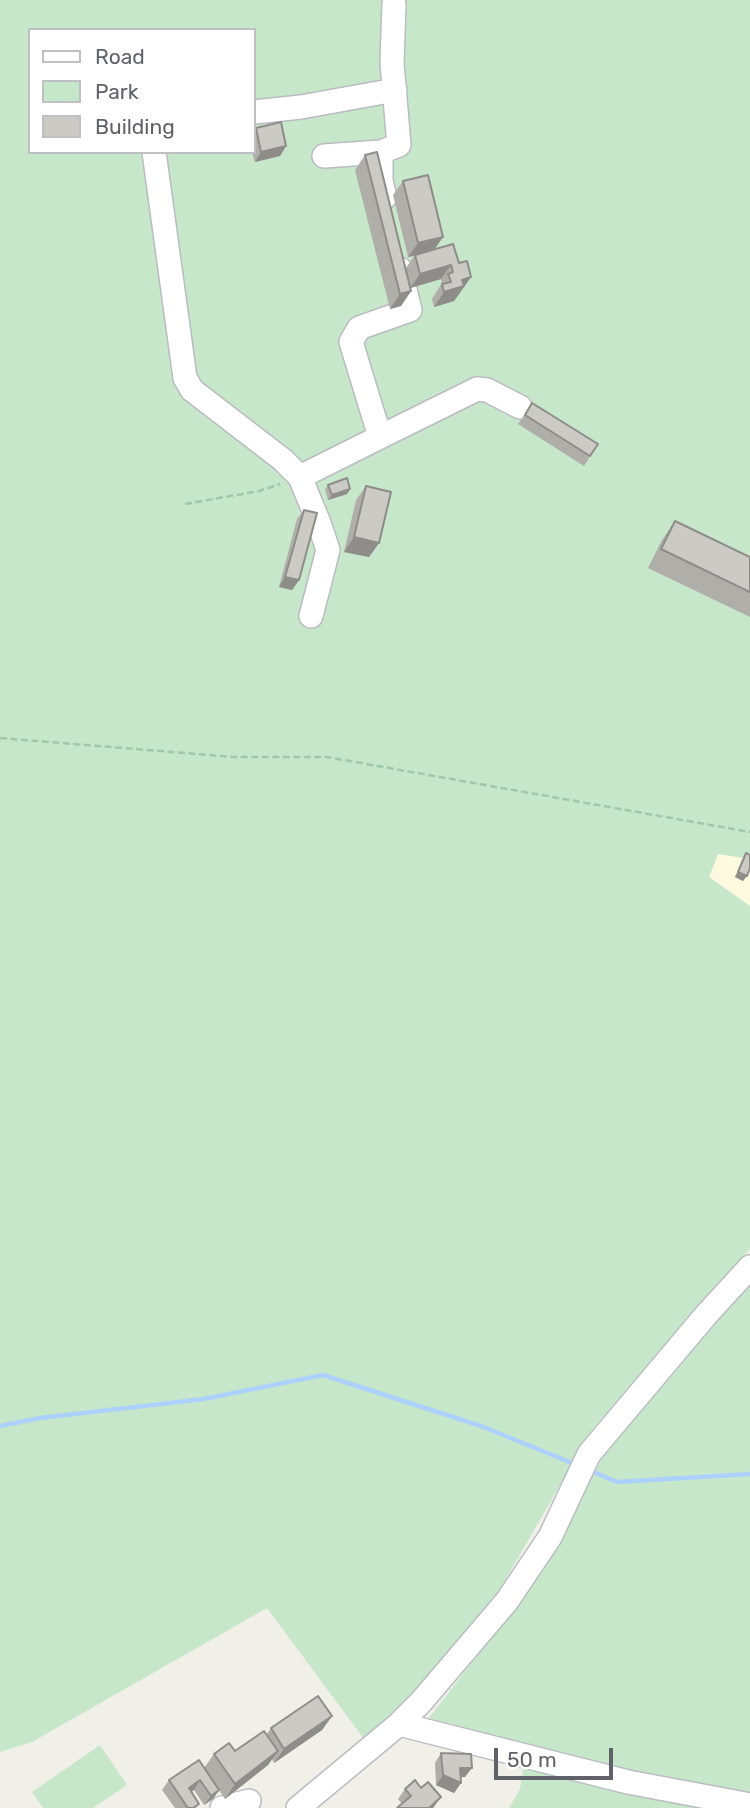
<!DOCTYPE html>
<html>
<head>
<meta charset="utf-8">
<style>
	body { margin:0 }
	#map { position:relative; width:750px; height:1808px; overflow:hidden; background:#f1f0e8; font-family:Rubik,sans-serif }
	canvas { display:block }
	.legend { position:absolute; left:28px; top:28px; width:228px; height:126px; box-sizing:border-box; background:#fff; border:2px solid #bfc0c3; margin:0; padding:9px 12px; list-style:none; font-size:21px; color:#5f6268 }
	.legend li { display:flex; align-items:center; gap:14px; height:35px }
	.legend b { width:35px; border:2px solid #bfc0c3 }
	.scale { position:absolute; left:494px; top:1748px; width:119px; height:32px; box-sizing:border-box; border:4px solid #5f6268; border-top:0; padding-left:9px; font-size:21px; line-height:24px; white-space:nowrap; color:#5f6268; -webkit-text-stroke:5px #fff; paint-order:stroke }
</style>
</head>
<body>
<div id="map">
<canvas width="750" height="1808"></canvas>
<ul class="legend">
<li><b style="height:9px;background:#fff"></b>Road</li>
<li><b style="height:19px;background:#c6e7c9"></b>Park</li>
<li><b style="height:19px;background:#cccac5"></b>Building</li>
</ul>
<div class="scale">50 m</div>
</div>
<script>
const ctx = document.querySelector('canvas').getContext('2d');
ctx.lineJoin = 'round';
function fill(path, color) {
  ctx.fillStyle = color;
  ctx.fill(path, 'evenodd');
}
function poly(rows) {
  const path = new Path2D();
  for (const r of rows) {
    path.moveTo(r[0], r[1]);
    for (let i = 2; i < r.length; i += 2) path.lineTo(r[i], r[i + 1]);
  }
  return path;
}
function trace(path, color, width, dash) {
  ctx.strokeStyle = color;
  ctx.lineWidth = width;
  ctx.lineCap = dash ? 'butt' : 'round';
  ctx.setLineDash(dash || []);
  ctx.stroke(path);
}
const commercial = poly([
	[718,854,750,859,750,906,709,877]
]);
const green = poly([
	[0,0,750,0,750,859,718,854,709,877,750,906,750,1249,592,1430,482,1620,408,1704,364,1739,267,1608,32,1742,0,1752],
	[30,30,254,30,254,152,30,152],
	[750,1281,750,1798,637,1776,429,1718,540,1574,602,1458,705,1331],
	[100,1745,127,1785,93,1808,43,1808,32,1792],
	[524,1763,714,1808,509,1808,520,1789]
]);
const stream = poly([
	[0,1426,40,1418,204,1399,323,1375,481,1426,577,1465],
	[589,1470,617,1482,750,1474]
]);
const path = poly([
	[185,504,259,491,280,484],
	[0,738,233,757,327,757,750,832]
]);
const minor = poly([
	[254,112,301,107,395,90],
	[154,152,185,378,192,390,283,460,300,477,319,523,328,550,311,616],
	[324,156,381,152],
	[385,197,381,181,381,152,399,145,392,63,394,4],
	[380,437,477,389,487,390,520,407],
	[300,477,380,437,351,342,359,328,410,310,400,269],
	[399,1724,628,1782,750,1805],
	[222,1808,249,1801],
	[298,1808,399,1724,421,1702,507,1601,550,1537,589,1454,706,1315,750,1267]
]);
const wall = poly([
	[256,128,286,146,280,156,255,162,252,152,254,152,254,131],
	[365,155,406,268,414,256,408,257,393,195,403,181,443,237,435,249,459,263,471,277,454,301,434,307,432,299,442,283,441,279,411,288,411,291,401,306,390,309,355,170],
	[532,403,598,444,584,466,518,424],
	[328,485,350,489,347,494,328,500,325,489],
	[366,486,379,543,369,557,344,552,356,500],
	[304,510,299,580,292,590,279,587,297,519],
	[675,521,750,557,750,617,648,568,662,540],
	[746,853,743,881,735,877,743,858],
	[332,1716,322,1730,274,1763,272,1759,268,1765,225,1799,219,1790,213,1799,204,1805,194,1790,191,1792,196,1808,175,1808,162,1790,169,1780,204,1768,214,1754,235,1751,267,1734,271,1728],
	[441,1753,465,1777,461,1777,461,1783,454,1793,436,1785,435,1763],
	[421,1788,402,1804,398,1799,405,1789]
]);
const shadedWall = poly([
	[286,146,280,156,255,162,261,152],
	[443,237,433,251,408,257,418,243],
	[451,265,441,279,410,288,420,274],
	[471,277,454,301,434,307,444,292,462,280],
	[411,291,401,306,390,309,400,294],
	[350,489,347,494,328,500,332,495],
	[354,537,379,543,369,557,344,552],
	[285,577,299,580,292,590,279,587],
	[738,872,747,876,743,881,735,877],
	[332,1716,322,1730,274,1763,284,1749],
	[278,1751,268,1765,225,1799,235,1784],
	[460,1768,472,1768,465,1777,454,1778],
	[443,1775,461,1783,454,1793,436,1785],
	[200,1780,194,1790,182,1798,189,1788],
	[219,1790,213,1799,204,1805,211,1796],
	[441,1797,433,1808,429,1808]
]);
const building = poly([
	[281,122,286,146,261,152,256,128,281,122],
	[377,152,411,291,400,294,365,155,377,152],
	[428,175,443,237,418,243,403,181,428,175],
	[453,244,459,263,467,261,471,277,462,280,464,286,444,292,442,284,451,282,448,274,453,272,451,265,420,274,415,255,453,244],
	[532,403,598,444,590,456,525,415,532,403],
	[347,478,350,489,332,495,328,485,347,478],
	[366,486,391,492,379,543,354,537,366,486],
	[304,510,317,513,299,580,285,577,304,510],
	[675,521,750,557,750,592,661,549,675,521],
	[746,853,750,855,750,868,747,876,738,872,746,853],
	[318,1696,332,1716,284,1749,271,1728,318,1696],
	[264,1731,278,1751,235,1784,214,1754,229,1743,235,1751,264,1731],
	[441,1753,471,1754,472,1768,460,1768,461,1783,443,1775,441,1753],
	[199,1760,219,1790,211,1796,200,1780,189,1788,199,1804,193,1808,188,1808,169,1780,199,1760],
	[415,1780,421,1788,428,1782,441,1797,429,1808,397,1808,411,1796,405,1789,415,1780]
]);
fill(commercial, '#fdfae0');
fill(green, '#c6e7c9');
trace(stream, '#acd1fd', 4.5);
trace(minor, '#babcc1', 26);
trace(path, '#9fc8af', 2.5, [7, 3.5]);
trace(minor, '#fff', 23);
fill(wall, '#afaea9');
fill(shadedWall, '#8f8d8a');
fill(building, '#cccac5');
trace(building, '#8f8d8a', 2);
</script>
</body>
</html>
